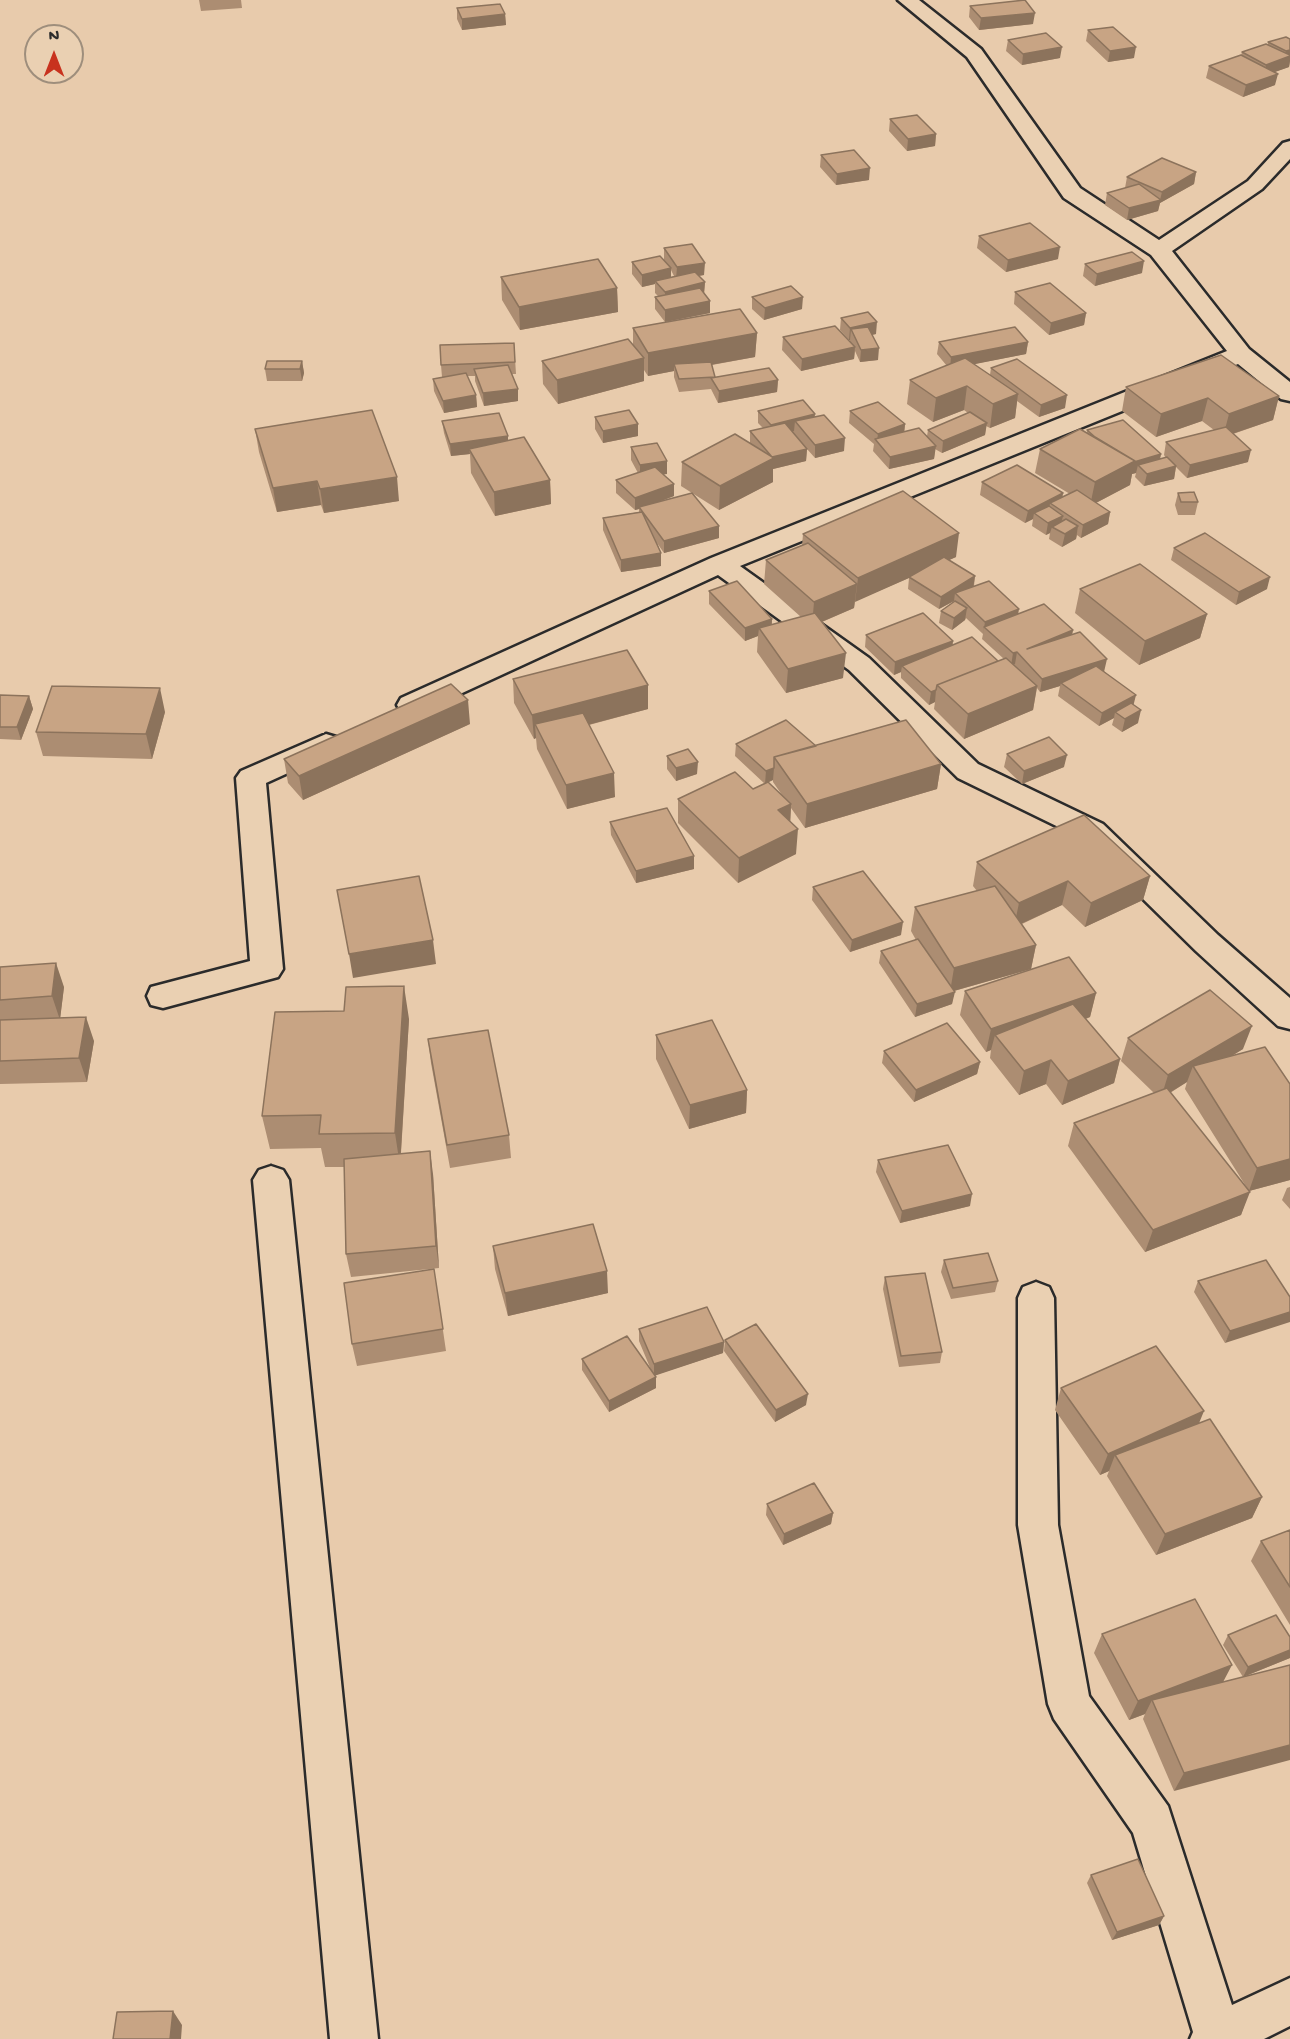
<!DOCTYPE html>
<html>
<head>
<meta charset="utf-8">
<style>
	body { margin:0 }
	#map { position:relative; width:1290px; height:2039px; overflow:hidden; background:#e8cbac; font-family:"Gochi Hand",sans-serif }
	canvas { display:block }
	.north { position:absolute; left:24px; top:24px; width:60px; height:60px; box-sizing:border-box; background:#ead0b2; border:2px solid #9e8e7c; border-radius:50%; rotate:0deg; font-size:16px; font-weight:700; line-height:24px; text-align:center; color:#2b2b2b }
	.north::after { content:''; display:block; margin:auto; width:21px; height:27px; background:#c8321e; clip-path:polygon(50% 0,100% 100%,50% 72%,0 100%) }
</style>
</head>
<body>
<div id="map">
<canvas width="1290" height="2039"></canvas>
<div class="north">N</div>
</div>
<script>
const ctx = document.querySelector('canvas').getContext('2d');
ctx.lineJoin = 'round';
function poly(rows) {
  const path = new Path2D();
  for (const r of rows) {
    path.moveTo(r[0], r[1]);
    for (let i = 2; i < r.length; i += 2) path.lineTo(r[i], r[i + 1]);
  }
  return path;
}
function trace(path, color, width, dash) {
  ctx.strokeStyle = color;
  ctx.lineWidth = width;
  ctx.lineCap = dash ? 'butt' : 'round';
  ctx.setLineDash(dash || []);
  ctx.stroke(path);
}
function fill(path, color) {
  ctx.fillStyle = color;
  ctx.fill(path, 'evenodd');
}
const street = poly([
	[898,0,919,0,981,49,1080,188,1159,240,1248,181,1283,143,1290,141,1290,159,1262,189,1172,251,1249,349,1290,382,1290,401,1281,399,1238,364,740,566,869,658,978,764,1103,824,1218,935,1290,998,1290,1029,1278,1026,1196,951,1081,838,958,778,849,670,718,575,421,712,411,714,401,712,397,705,401,698,711,558,1227,351,1151,255,1064,198,967,57,898,0],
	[326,734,336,737,341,744,336,751,266,783,283,969,278,977,163,1008,151,1005,147,996,151,987,250,961,236,778,241,771,326,734],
	[271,1166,283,1170,289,1180,378,2039,330,2039,253,1180,259,1170,271,1166],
	[1036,1282,1049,1287,1054,1298,1058,1525,1089,1696,1168,1806,1232,2005,1290,1978,1290,2026,1264,2039,1190,2039,1193,2032,1133,1833,1054,1719,1048,1704,1018,1525,1018,1298,1023,1287,1036,1282]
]);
const wall = poly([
	[199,0,241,0,242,8,201,11],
	[970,6,1033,24,979,30,969,17],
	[457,8,505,14,506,25,462,30,457,19],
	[1088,30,1134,58,1108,62,1086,41],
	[1290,39,1290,61,1289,67,1274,72,1275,85,1243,97,1206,78,1209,66,1241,56,1242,52,1268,44,1268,42],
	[1008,40,1060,58,1022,65,1006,51],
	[890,119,936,134,935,146,907,151,889,131],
	[821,155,869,180,836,185,820,167],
	[1196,172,1194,184,1160,203,1158,211,1127,220,1105,205,1107,193,1125,188,1127,177],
	[979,236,1058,259,1006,272,977,248],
	[664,248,704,275,699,276,705,282,704,293,710,313,665,322,655,309,655,297,658,296,655,293,655,284,642,287,632,274,632,262,664,260],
	[671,270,674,276,671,277],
	[1085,264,1142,273,1095,286,1083,276],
	[501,277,617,288,618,312,520,330,502,300],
	[1015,292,1086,313,1084,325,1049,335,1014,304],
	[752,297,802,309,764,320,752,309],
	[841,318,876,334,872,335,878,360,860,362,855,351,854,359,801,371,782,350,783,337,850,342,850,340,849,340,840,330],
	[633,328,757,333,755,357,712,365,715,378,778,380,777,392,718,403,711,389,679,392,674,377,674,371,648,376,644,370,644,381,558,404,543,384,542,361,633,345],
	[939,342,1028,342,1026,354,974,364,990,375,991,368,1065,408,1039,417,1017,401,1015,418,990,428,986,426,985,435,942,453,935,449,934,459,889,469,873,451,874,444,849,423,850,411,905,424,904,431,927,436,928,430,968,413,964,410,933,422,907,404,910,380,947,366,937,354],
	[514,343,516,374,512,374,518,389,518,401,484,406,475,381,475,376,467,376,476,395,477,407,444,413,434,391,433,379,442,377,441,365],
	[302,361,304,373,302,381,267,381,265,369],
	[1126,387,1279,396,1273,420,1233,434,1248,462,1187,478,1176,467,1174,479,1144,486,1135,477,1136,473,1132,474,1130,485,1096,503,1110,512,1108,524,1081,538,1077,535,1076,539,1062,547,1049,539,1050,533,1046,535,1032,526,1033,519,1025,523,980,495,982,482,1063,493,1062,498,1070,494,1035,473,1040,449,1087,432,1087,430,1161,454,1160,459,1166,458,1164,455,1166,442,1214,430,1202,421,1156,437,1122,411],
	[758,411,815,417,844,451,815,458,807,449,806,461,773,469,773,482,719,510,681,486,682,462,750,443,750,431,763,428,758,423],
	[595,417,638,436,603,443,595,429],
	[442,421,508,441,550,480,551,504,495,516,471,473,470,454,451,456,444,433],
	[255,429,399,501,324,513,321,505,277,512,259,452],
	[631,447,667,474,664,474,674,496,656,503,719,538,664,553,657,543,661,553,661,566,621,572,603,530,603,518,639,512,639,509,635,510,616,493,616,480,638,473,631,460],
	[1178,493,1198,502,1195,515,1178,515,1175,505],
	[803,534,956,557,949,560,975,576,974,586,1019,614,1073,630,1072,635,1134,705,1138,723,1122,732,1112,725,1114,718,1099,726,1058,696,1060,686,1040,692,1037,688,1033,710,964,739,934,709,935,702,929,705,901,678,901,672,894,675,865,647,866,635,953,645,998,661,1004,659,982,639,983,634,966,618,965,620,952,630,939,623,941,611,953,602,954,601,939,609,908,589,909,578,855,601,854,608,822,622,843,678,786,693,757,652,758,636,745,641,709,604,709,591,772,619,772,625,801,617,764,584,766,560,802,546],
	[1174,548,1267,589,1236,605,1171,560],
	[1080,589,1207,614,1200,638,1139,665,1075,613],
	[513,679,648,685,648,709,589,725,615,797,567,809,537,749,536,738,534,739,514,703],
	[0,695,29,696,33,709,21,740,0,739],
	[165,712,152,759,43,756,36,732],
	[470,724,303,800,288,783,284,759],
	[736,744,816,746,941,764,937,789,805,828,791,808,790,822,796,854,738,883,678,823,678,799,753,789,765,784,735,756],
	[773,780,773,782,782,795,768,782],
	[1007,754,1064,767,1022,784,1004,767],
	[667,756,697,774,676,781,667,769],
	[610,822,694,869,636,883,611,835],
	[977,862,1150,876,1143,900,1085,927,1062,905,1022,924,1036,945,1031,969,954,991,952,1004,915,1017,879,963,881,951,916,940,911,931,915,907,977,891,973,886],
	[813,887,901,935,850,952,812,900],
	[0,967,64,987,60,1018,94,1041,87,1082,0,1084],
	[965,991,1096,993,1090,1017,1086,1019,1120,1059,1114,1083,1062,1105,1046,1084,1019,1095,990,1058,991,1050,986,1052,960,1015],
	[409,1019,401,1153,433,1174,439,1268,351,1277,346,1254,344,1167,325,1167,321,1148,270,1149,262,1116],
	[656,1035,747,1090,746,1113,689,1129,656,1059],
	[1128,1038,1243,1049,1233,1055,1290,1084,1290,1180,1249,1191,1241,1215,1145,1252,1068,1146,1074,1123,1154,1093,1121,1061],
	[1187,1082,1185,1089,1247,1188,1170,1093],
	[428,1039,509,1135,511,1158,450,1168,431,1063],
	[884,1051,980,1062,977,1074,914,1102,882,1063],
	[878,1160,970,1206,900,1223,876,1172],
	[1290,1187,1290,1209,1282,1200,1287,1188],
	[493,1246,608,1293,508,1316,495,1269],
	[944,1260,998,1281,995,1292,951,1299,941,1272],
	[1266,1260,1225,1343,1194,1292,1198,1281],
	[434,1269,446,1351,357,1366,352,1344],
	[885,1277,942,1352,940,1363,899,1367,883,1289],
	[639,1329,724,1342,723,1353,655,1375,656,1388,609,1412,582,1370,582,1359,651,1370,639,1341],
	[725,1340,806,1405,775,1422,724,1351],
	[1061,1388,1199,1423,1262,1497,1252,1518,1156,1555,1107,1476,1109,1471,1100,1475,1055,1410],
	[767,1504,833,1513,831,1524,783,1545,766,1515],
	[1290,1530,1290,1625,1251,1561,1261,1541],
	[1102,1634,1223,1682,1290,1665,1174,1791,1143,1719,1145,1714,1129,1720,1094,1653],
	[1228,1635,1290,1637,1290,1658,1243,1677,1223,1645],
	[1091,1875,1164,1916,1159,1925,1112,1940,1087,1883]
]);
const shadedWall = poly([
	[1035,13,1033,24,979,30,981,18],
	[505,14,506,25,462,30,462,19],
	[1062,47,1060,58,1022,65,1023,54],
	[1136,47,1134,58,1108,62,1110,51],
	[1290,50,1290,61,1289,67,1264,76,1266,65,1284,58,1286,51],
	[1278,74,1275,85,1243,97,1246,85],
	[936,134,935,146,907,151,908,139],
	[870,168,869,180,836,185,837,174],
	[1196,172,1194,184,1160,203,1158,211,1127,220,1129,208,1160,200,1162,192],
	[1060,247,1058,259,1006,272,1008,260],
	[1144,261,1142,273,1095,286,1097,274],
	[705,263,704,275,676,279,677,267],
	[671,268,671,280,655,281,655,284,642,287,642,275],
	[705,282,704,294,665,304,665,292],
	[617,288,618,312,520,330,519,307],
	[803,297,802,309,764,320,765,308],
	[710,301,710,313,665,322,665,310],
	[1086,313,1084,325,1049,335,1051,323],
	[877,322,876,334,855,338,851,329,850,340,849,340,850,328],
	[757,333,755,357,676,371,674,364,674,371,648,376,648,353],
	[1028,342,1026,354,950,369,951,357],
	[855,347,854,359,801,371,802,359],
	[879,348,878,360,860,362,861,350],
	[644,358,644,381,558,404,557,380],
	[302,361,304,373,302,381,300,369],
	[778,380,777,392,718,403,719,391],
	[967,386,964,410,933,422,936,398],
	[518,389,518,401,484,406,483,393],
	[1018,394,1015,418,990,428,993,404],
	[476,395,477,407,444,413,443,401],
	[1067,395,1065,408,1039,417,1041,405],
	[1279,396,1273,420,1223,437,1229,414],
	[1208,398,1202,421,1156,437,1161,414],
	[815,414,814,426,795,421,794,431,770,437,771,425],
	[987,423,985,435,942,453,943,441],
	[638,424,638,436,603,443,603,431],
	[905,424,904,436,877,441,878,434],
	[508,436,508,449,469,449,470,454,451,456,450,444],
	[845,438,844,451,815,458,815,445],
	[936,446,934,459,889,469,890,457],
	[807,449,806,461,773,469,773,482,719,510,720,486,772,457],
	[1251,450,1248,462,1187,478,1190,465],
	[1161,454,1158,467,1138,465,1136,473,1132,474,1130,485,1090,506,1095,482,1135,461],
	[667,461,667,474,640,478,640,465],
	[1176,466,1174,479,1144,486,1147,474],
	[397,477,399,501,324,513,320,489],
	[550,480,551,504,495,516,494,492],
	[317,481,321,505,277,512,273,488],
	[674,484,674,496,640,509,639,507,639,509,635,510,635,498],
	[1063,493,1061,505,1050,503,1049,511,1034,513,1033,519,1025,523,1028,511],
	[1110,512,1108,524,1081,538,1083,525],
	[1063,516,1060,528,1052,527,1050,533,1046,535,1048,523],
	[719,526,719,538,664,553,664,541],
	[1078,526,1076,539,1062,547,1065,534],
	[959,533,956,557,855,602,858,578],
	[661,553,661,566,621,572,621,560],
	[975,576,973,589,955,593,954,601,939,609,941,597],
	[1270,577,1267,589,1236,605,1239,592],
	[857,584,854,608,812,626,814,602],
	[967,608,965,620,952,630,954,618],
	[1019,609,1017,621,984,627,983,634,985,622],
	[1207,614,1200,638,1139,665,1145,641],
	[772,619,771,631,759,628,758,636,745,641,745,628],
	[1073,630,1070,643,1027,649],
	[953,641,952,653,902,666,901,672,894,675,895,662],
	[1017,652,1015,664,1011,666,1013,653],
	[846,653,843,678,786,693,788,669],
	[1107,659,1104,672,1061,683,1060,686,1040,692,1042,679],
	[648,685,648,709,542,737,535,724,536,738,534,739,532,715],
	[1037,686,1033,710,964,739,968,714],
	[160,688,165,712,152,759,146,734],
	[936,690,935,702,929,705,931,692],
	[1136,695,1133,707,1115,712,1114,718,1099,726,1102,713],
	[29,696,33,709,21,740,17,727],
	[468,700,470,724,303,800,299,776],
	[1141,710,1138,723,1122,732,1125,719],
	[1067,755,1064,767,1022,784,1024,771],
	[698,762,697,774,676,781,676,768],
	[941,764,937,789,805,828,807,804],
	[774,768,773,780,765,784,766,771],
	[614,773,615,797,567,809,566,785],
	[791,804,790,828,778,810],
	[798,829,796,854,738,883,739,858],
	[694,856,694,869,636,883,636,871],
	[1150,876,1143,900,1085,927,1091,903],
	[1068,881,1062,905,1014,927,1019,903],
	[903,922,901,935,850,952,852,940],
	[433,940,436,964,353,978,349,954],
	[1036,945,1031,969,950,992,954,968],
	[56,963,64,987,60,1020,52,996],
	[404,986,409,1019,400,1166,395,1133],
	[955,992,952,1004,915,1017,917,1004],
	[1096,993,1090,1017,1004,1046,995,1035,991,1050,986,1052,991,1029],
	[86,1017,94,1041,87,1082,79,1058],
	[1252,1026,1243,1049,1199,1076,1193,1066,1187,1082,1161,1098,1168,1075],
	[1120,1059,1114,1083,1062,1105,1068,1081],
	[1051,1060,1046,1084,1019,1095,1024,1071],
	[980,1062,977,1074,914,1102,916,1090],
	[747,1090,746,1113,689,1129,690,1105],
	[430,1151,433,1174,439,1268,436,1246],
	[1290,1159,1290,1180,1249,1191,1257,1168],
	[1250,1192,1241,1215,1145,1252,1153,1230],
	[972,1194,970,1206,900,1223,902,1211],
	[607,1271,608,1293,508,1316,505,1293],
	[1290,1312,1290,1322,1225,1343,1230,1331],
	[724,1342,723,1353,654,1376,654,1364],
	[656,1377,656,1388,609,1412,609,1401],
	[808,1394,806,1405,775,1422,776,1410],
	[1204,1411,1195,1433,1115,1455,1109,1471,1100,1475,1108,1454],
	[1262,1497,1252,1518,1156,1555,1165,1534],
	[833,1513,831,1524,783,1545,784,1534],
	[1290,1650,1290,1658,1243,1677,1248,1667],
	[1232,1665,1222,1684,1152,1700,1145,1714,1129,1720,1138,1701],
	[1290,1745,1290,1760,1174,1791,1184,1773],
	[1164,1916,1159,1925,1112,1940,1117,1932],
	[173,2011,182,2025,181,2039,170,2039]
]);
const building = poly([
	[1025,0,1035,13,981,18,970,6,1025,0],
	[500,4,505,14,462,19,457,8,500,4],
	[1113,27,1136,47,1110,51,1088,30,1113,27],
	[1046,33,1062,47,1023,54,1008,40,1046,33],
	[1286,37,1290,39,1290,50,1286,51,1268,42,1286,37],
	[1266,44,1290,55,1290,56,1266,65,1242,52,1266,44],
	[1241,55,1278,74,1246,85,1209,66,1241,55],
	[917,115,936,134,908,139,890,119,917,115],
	[854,150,870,168,837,174,821,155,854,150],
	[1162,158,1196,172,1162,192,1127,177,1162,158],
	[1139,184,1161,200,1129,208,1107,193,1139,184],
	[1030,223,1060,247,1008,260,979,236,1030,223],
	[692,244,705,263,677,267,664,248,692,244],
	[1132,252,1144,261,1097,274,1085,264,1132,252],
	[660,256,671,268,642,275,632,262,660,256],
	[598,259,617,288,519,307,501,277,598,259],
	[695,272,705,282,665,292,655,281,695,272],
	[1050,283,1086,313,1051,323,1015,292,1050,283],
	[791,286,803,297,765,308,752,297,791,286],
	[700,288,710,301,665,310,655,297,700,288],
	[740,309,757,333,648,353,633,328,740,309],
	[868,312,877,322,850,328,841,318,868,312],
	[835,326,855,347,802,359,783,337,835,326],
	[868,327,879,348,861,350,851,329,868,327],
	[1015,327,1028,342,951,357,939,342,1015,327],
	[628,339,644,358,557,380,542,361,628,339],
	[514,343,515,362,441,365,440,345,514,343],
	[1221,355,1279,396,1229,414,1208,398,1161,414,1126,387,1221,355],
	[965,358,1018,394,993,404,967,386,936,398,910,380,965,358],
	[1017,359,1067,395,1041,405,991,368,1017,359],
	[267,361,302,361,300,369,265,369,267,361],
	[711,362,715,377,679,379,674,364,711,362],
	[508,365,518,389,483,393,474,369,508,365],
	[769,368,778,380,719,391,711,378,769,368],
	[466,373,476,395,443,401,433,379,466,373],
	[803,400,815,414,771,425,758,411,803,400],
	[878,402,905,424,878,434,850,411,878,402],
	[372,410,397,477,320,489,317,481,273,488,255,429,372,410],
	[629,410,638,424,603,431,595,417,629,410],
	[970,412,987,423,943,441,928,430,970,412],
	[499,413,508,436,450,444,442,421,499,413],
	[824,415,845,438,815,445,795,421,824,415],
	[1123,420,1161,454,1134,462,1135,461,1095,437,1087,430,1123,420],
	[785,423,807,449,772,457,750,431,785,423],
	[1226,427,1251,450,1190,465,1166,442,1226,427],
	[919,428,936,446,890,457,875,439,919,428],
	[1080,429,1135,461,1095,482,1040,449,1080,429],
	[735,434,774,458,720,486,682,462,735,434],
	[524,437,550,480,494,492,469,449,524,437],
	[657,443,667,461,640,465,631,447,657,443],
	[1167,457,1176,466,1147,474,1138,465,1167,457],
	[1017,465,1063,493,1028,511,982,482,1017,465],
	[655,467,674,484,635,498,616,480,655,467],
	[1077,490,1110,512,1083,525,1050,503,1077,490],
	[903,491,959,533,858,578,803,534,903,491],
	[1194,492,1198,502,1181,502,1178,493,1194,492],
	[692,493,719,526,664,541,639,507,692,493],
	[1049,506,1063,516,1048,523,1034,513,1049,506],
	[642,512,661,553,621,560,603,518,642,512],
	[1066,519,1078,526,1065,534,1052,527,1066,519],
	[1205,533,1270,577,1239,592,1174,548,1205,533],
	[808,543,857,584,814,602,766,560,808,543],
	[944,557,975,576,941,597,909,577,944,557],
	[1140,564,1207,614,1145,641,1080,589,1140,564],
	[737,581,772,619,745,628,709,591,737,581],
	[989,581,1019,609,985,622,955,593,989,581],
	[955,601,967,608,954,618,941,611,955,601],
	[1044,604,1073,630,1027,649,1080,632,1107,659,1042,679,1017,652,1013,653,984,627,1044,604],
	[815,613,846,653,788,669,759,628,815,613],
	[923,613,953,641,895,662,866,635,923,613],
	[972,637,998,661,937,685,936,690,931,692,902,666,972,637],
	[627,650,648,685,532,715,513,679,627,650],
	[1006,658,1037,686,968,714,937,685,1006,658],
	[1096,666,1136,695,1102,713,1061,683,1096,666],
	[451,684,468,700,299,776,284,759,451,684],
	[52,686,160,688,146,734,36,732,52,686],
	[0,695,29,696,17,727,0,727,0,695],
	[1131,703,1141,710,1125,719,1115,712,1131,703],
	[583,713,614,773,566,785,535,724,583,713],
	[786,720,816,746,774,757,774,768,766,771,736,744,786,720],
	[906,720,941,764,807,804,774,757,906,720],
	[1049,737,1067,755,1024,771,1007,754,1049,737],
	[688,749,698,762,676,768,667,756,688,749],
	[735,772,753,789,768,782,791,804,778,810,798,829,739,858,678,799,735,772],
	[667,808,694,856,636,871,610,822,667,808],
	[1084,815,1150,876,1091,903,1068,881,1019,903,977,862,1084,815],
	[863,871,903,922,852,940,813,887,863,871],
	[419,876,433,940,349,954,337,890,419,876],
	[995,886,1036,945,954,968,915,907,995,886],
	[918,939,955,992,917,1004,881,951,918,939],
	[1069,957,1096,993,991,1029,965,991,1069,957],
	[56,963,52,996,0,1000,0,967,56,963],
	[404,986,395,1133,319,1134,321,1115,262,1116,275,1012,344,1011,346,987,404,986],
	[1210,990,1252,1026,1168,1075,1128,1038,1210,990],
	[1073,1004,1120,1059,1068,1081,1051,1060,1024,1071,995,1035,1073,1004],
	[86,1017,79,1058,0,1061,0,1020,86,1017],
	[712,1020,747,1090,690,1105,656,1035,712,1020],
	[947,1023,980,1062,916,1090,884,1051,947,1023],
	[488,1030,509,1135,447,1145,428,1039,488,1030],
	[1265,1047,1290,1084,1290,1159,1257,1168,1193,1066,1265,1047],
	[1167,1088,1250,1192,1153,1230,1074,1123,1167,1088],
	[948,1145,972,1194,902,1211,878,1160,948,1145],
	[430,1151,436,1246,346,1254,344,1159,430,1151],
	[593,1224,607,1271,505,1293,493,1246,593,1224],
	[988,1253,998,1281,953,1288,944,1260,988,1253],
	[1266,1260,1290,1297,1290,1312,1230,1331,1198,1281,1266,1260],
	[434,1269,443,1329,352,1344,344,1283,434,1269],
	[925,1273,942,1352,901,1356,885,1277,925,1273],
	[707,1307,724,1342,654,1364,639,1329,707,1307],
	[756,1324,808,1394,776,1410,725,1340,756,1324],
	[627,1336,656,1377,609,1401,582,1359,627,1336],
	[1156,1346,1204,1411,1108,1454,1061,1388,1156,1346],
	[1210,1419,1262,1497,1165,1534,1115,1455,1210,1419],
	[814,1483,833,1513,784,1534,767,1504,814,1483],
	[1290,1530,1290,1587,1261,1541,1290,1530],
	[1195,1599,1232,1665,1138,1701,1102,1634,1195,1599],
	[1276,1615,1290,1637,1290,1650,1248,1667,1228,1635,1276,1615],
	[1290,1665,1290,1745,1184,1773,1152,1700,1290,1665],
	[1138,1859,1164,1916,1117,1932,1091,1875,1138,1859],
	[173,2011,170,2039,113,2039,117,2012,173,2011]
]);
trace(street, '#2b2b2b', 5);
fill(street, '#ead0b2');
fill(wall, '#ac8d72');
fill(shadedWall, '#8c735c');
fill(building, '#c8a484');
trace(building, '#8c735c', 1.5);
</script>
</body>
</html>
